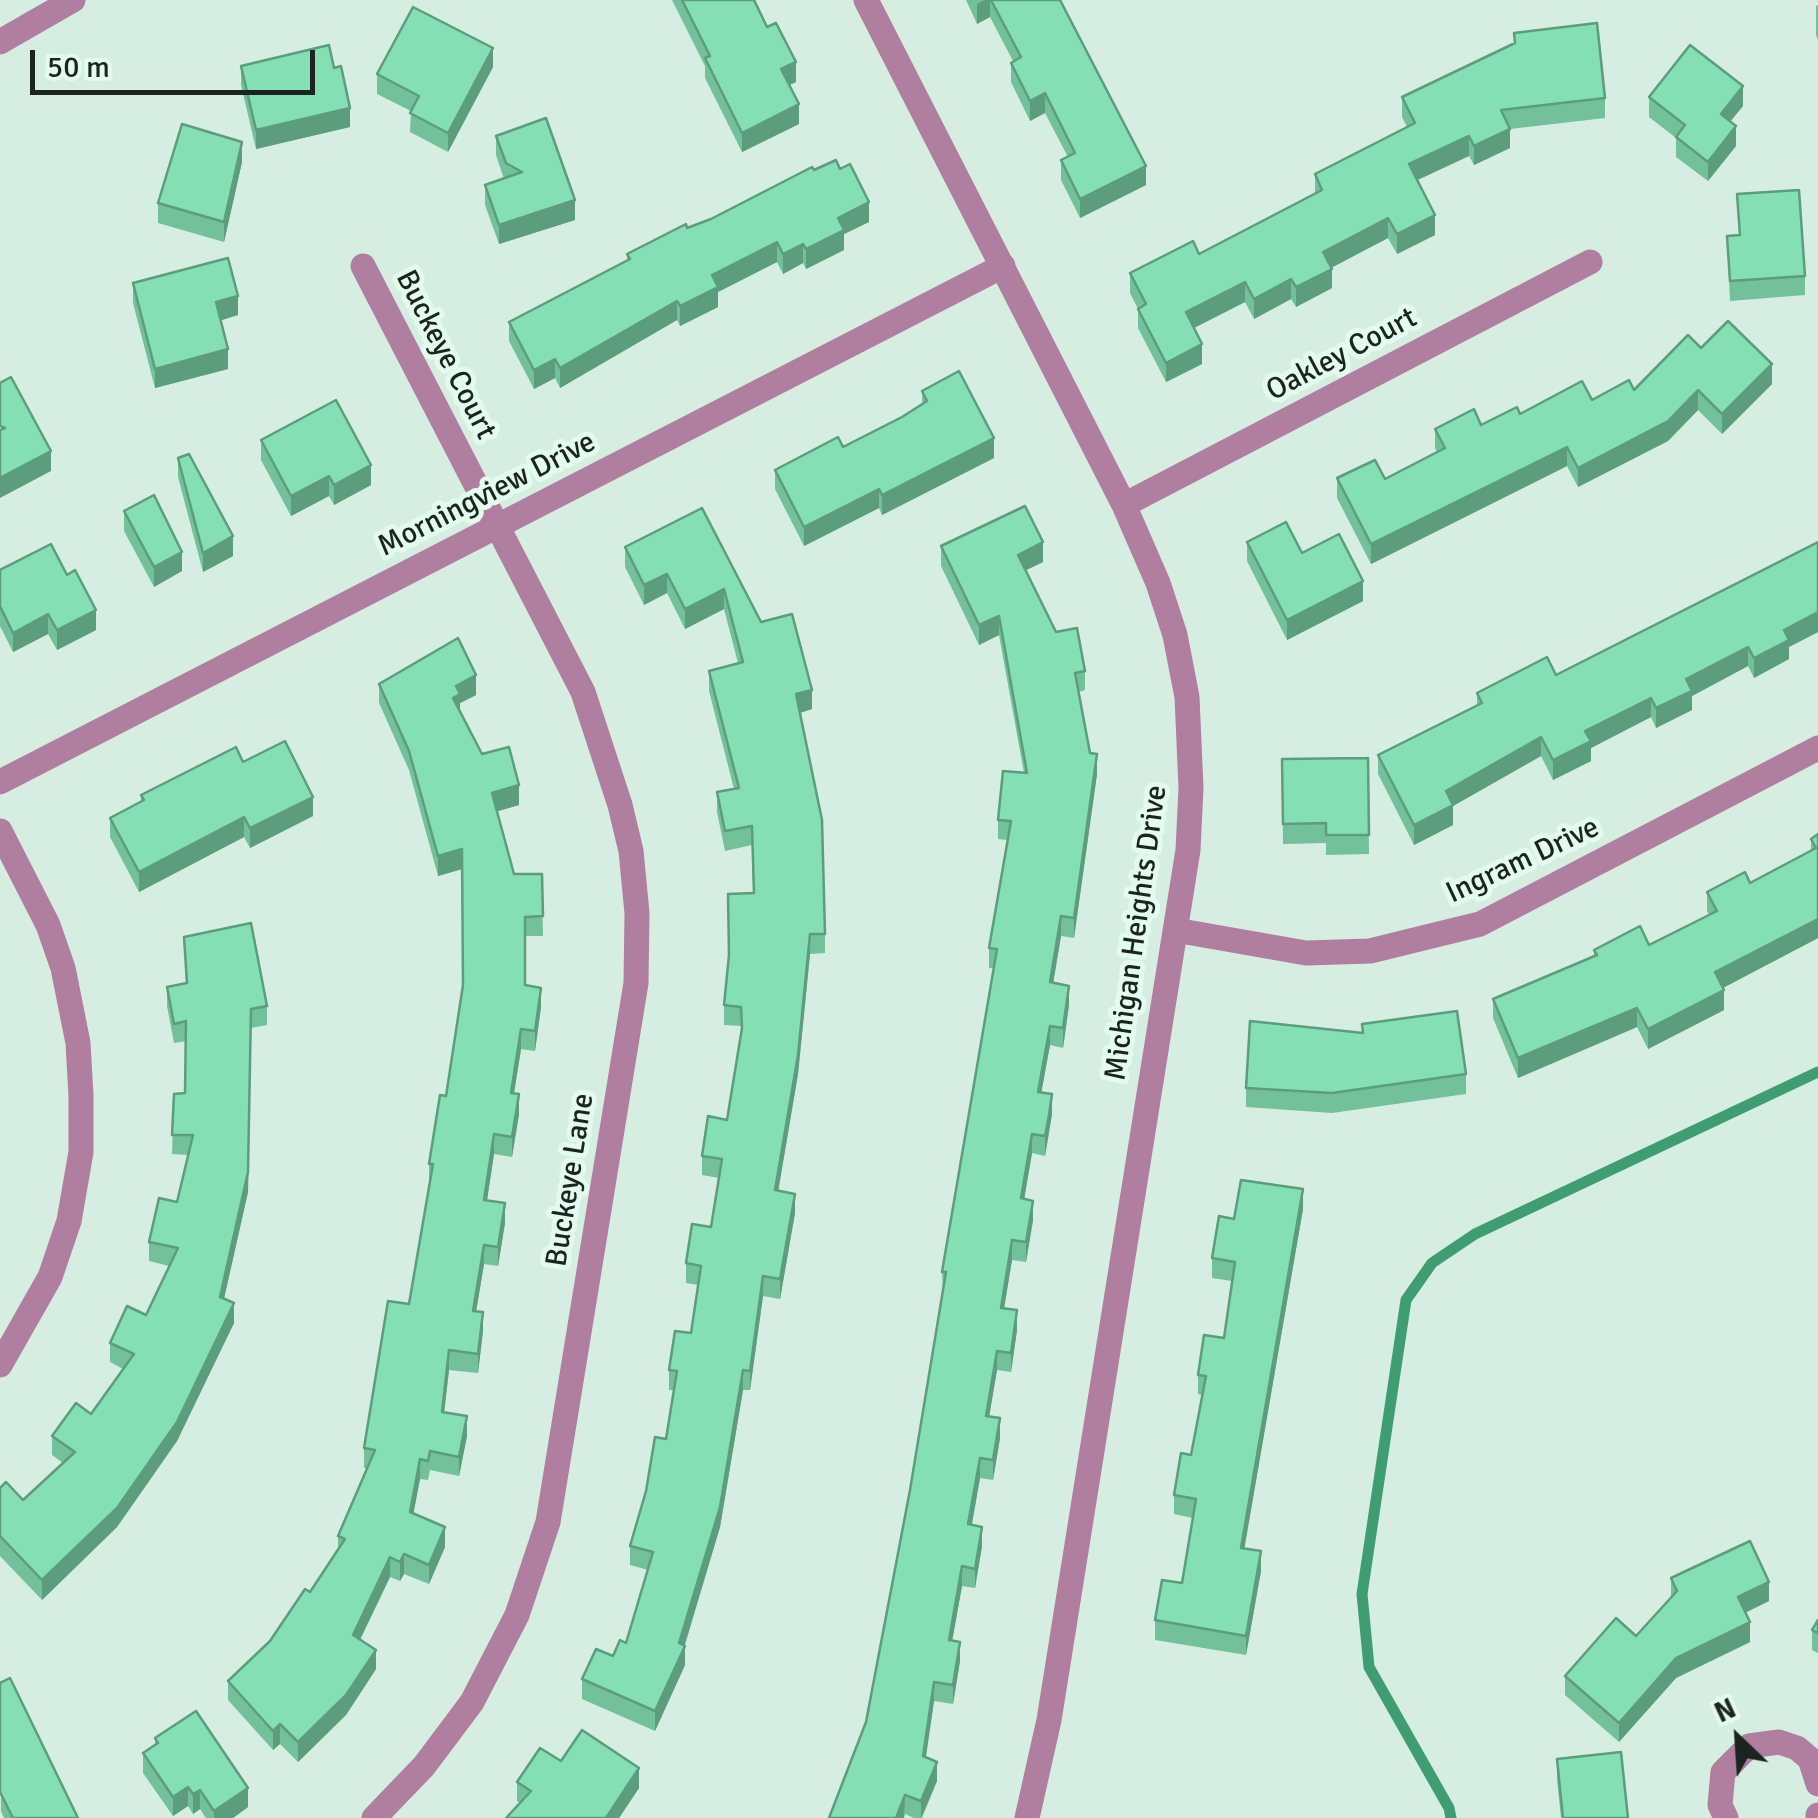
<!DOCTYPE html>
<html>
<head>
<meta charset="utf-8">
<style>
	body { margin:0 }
	#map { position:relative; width:1818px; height:1818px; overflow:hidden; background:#d6eee1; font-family:Signika,sans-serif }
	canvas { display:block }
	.north { position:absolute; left:1688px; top:1688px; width:100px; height:100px; -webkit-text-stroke:8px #e3fbee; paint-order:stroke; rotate:335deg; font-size:28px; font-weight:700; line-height:40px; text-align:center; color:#1c2420 }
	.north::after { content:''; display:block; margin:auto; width:35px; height:45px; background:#1c2420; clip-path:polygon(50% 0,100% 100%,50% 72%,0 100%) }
	.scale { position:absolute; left:30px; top:50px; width:285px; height:45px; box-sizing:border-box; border:5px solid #1c2420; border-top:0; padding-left:12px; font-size:30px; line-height:35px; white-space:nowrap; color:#1c2420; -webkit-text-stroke:8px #e3fbee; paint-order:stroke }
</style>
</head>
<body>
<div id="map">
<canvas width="1818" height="1818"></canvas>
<div class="north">N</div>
<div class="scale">50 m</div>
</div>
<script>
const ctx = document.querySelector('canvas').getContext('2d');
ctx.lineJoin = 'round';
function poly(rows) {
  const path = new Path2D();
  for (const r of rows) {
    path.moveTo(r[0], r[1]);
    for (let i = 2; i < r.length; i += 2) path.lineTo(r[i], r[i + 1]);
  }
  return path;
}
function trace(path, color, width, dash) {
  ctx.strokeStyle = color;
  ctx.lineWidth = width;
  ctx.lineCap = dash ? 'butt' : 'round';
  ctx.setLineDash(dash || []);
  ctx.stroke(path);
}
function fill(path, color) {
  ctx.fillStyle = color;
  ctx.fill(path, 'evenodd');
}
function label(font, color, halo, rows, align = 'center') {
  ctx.font = font + ' Signika,sans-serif';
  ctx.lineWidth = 10;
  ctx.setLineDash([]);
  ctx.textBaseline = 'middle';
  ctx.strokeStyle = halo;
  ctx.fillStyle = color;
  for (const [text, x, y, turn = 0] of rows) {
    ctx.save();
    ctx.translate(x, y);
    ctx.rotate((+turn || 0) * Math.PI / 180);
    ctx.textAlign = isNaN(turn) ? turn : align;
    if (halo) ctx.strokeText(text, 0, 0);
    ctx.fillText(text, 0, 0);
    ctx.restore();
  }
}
const stream = poly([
	[1451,1818,1449,1808,1369,1667,1362,1594,1406,1300,1432,1263,1475,1234,1818,1072]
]);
const minor = poly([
	[866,0,1124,505,1158,583,1175,635,1187,697,1191,788,1188,850,1049,1720,1027,1818],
	[0,42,73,0],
	[363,266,583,692,620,805,631,851,637,913,636,983,548,1522,517,1615,472,1702,424,1766,374,1818],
	[1124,505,1590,262],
	[0,782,1003,266],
	[0,831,48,925,63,968,78,1043,81,1096,81,1152,69,1221,50,1277,0,1365],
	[1175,930,1306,953,1370,951,1480,924,1818,748],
	[1726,1818,1720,1805,1723,1772,1749,1746,1779,1742,1797,1748,1810,1759,1818,1784],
	[1818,1818,1818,1815]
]);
const wall = poly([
	[672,0,754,0,796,82,789,85,799,124,742,152,705,78,705,66],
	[966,0,1060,0,1146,185,1080,218,1061,180,1061,160,1068,157,1045,113,1030,121,1011,82,1011,63,1013,61,990,17,977,24],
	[1818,5,1818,40,1816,35,1816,6],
	[1514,33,1605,98,1605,118,1510,129,1510,148,1474,165,1469,156,1417,180,1435,235,1397,254,1388,238,1331,268,1332,288,1296,307,1291,299,1254,319,1245,302,1194,328,1202,364,1166,382,1138,328,1138,309,1130,293,1130,273,1199,254,1315,194,1315,174,1407,127,1402,117,1402,97,1514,43],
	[241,66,334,68,350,127,256,149,241,85],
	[493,67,448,152,410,132,411,111,377,94,377,74],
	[1649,97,1743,106,1730,121,1736,146,1708,181,1676,157,1676,138,1649,117],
	[496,136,575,220,499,244,485,205,485,185,504,179,496,155],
	[242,162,224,242,158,223,158,203],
	[814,170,869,222,844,234,844,250,806,269,803,263,783,274,777,262,718,292,718,307,680,326,677,320,560,388,555,378,534,389,509,341,509,322,627,260,627,254,711,219],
	[1737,194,1805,276,1805,295,1730,301,1727,236,1739,235],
	[133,283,238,315,220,320,228,369,155,388,133,303],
	[1701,348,1772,384,1722,434,1698,410,1668,441,1578,487,1567,466,1371,564,1337,498,1337,478,1385,479,1437,452,1435,448,1435,429,1481,425,1520,414,1634,390],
	[922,391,994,458,882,515,879,508,804,546,775,489,775,470,843,447,902,417,922,404],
	[261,440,371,485,334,505,329,496,291,516,261,460],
	[178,458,233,556,203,572,178,477],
	[702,508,761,622,812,709,800,713,825,934,825,953,810,954,798,1074,778,1191,795,1213,780,1299,763,1296,750,1390,743,1390,720,1527,685,1645,685,1665,655,1731,582,1699,582,1679,613,1656,626,1643,648,1570,630,1565,630,1546,666,1439,674,1390,669,1390,669,1370,691,1333,698,1285,686,1283,686,1263,711,1227,719,1178,702,1175,702,1156,727,1120,741,1033,741,1026,724,1025,724,1005,753,893,752,845,725,851,717,812,717,792,734,789,709,691,709,671,738,663,724,609,685,629,667,593,644,605,625,567,625,547],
	[124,511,182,571,154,587,124,531],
	[1247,542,1302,553,1363,601,1287,640,1247,561],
	[1818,542,1818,632,1789,647,1789,659,1754,678,1748,666,1692,696,1692,710,1656,728,1651,717,1591,748,1591,761,1553,780,1541,756,1453,806,1453,825,1414,845,1378,774,1378,755,1477,706,1477,693,1556,675],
	[941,546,1043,562,1026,570,1056,632,1085,671,1085,690,1079,692,1090,753,1097,774,1074,938,1061,936,1053,983,1069,1005,1063,1048,1050,1045,1041,1092,1052,1114,1045,1156,1032,1153,1024,1199,1033,1220,1026,1262,1012,1260,1004,1308,1017,1330,1011,1372,997,1370,989,1416,1000,1438,993,1480,980,1478,972,1525,982,1546,975,1588,962,1586,952,1640,960,1661,953,1704,934,1701,926,1757,937,1781,922,1818,914,1818,905,1814,904,1818,829,1818,866,1722,910,1490,943,1291,942,1272,994,968,989,968,989,948,1008,840,998,839,998,820,1024,773,999,635,979,645,941,566],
	[0,570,67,575,96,630,57,650,48,634,13,652,0,626],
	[379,684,476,695,460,703,460,713,482,754,519,805,497,811,514,874,542,874,543,936,525,936,525,985,541,1007,535,1051,521,1049,514,1093,519,1114,512,1157,494,1154,487,1200,505,1223,498,1266,484,1264,476,1311,483,1331,478,1373,449,1370,444,1412,467,1436,459,1476,430,1470,428,1480,420,1479,413,1514,445,1547,429,1584,404,1574,400,1581,390,1577,360,1640,376,1669,346,1715,298,1762,280,1744,273,1750,228,1700,228,1681,270,1641,310,1592,338,1550,338,1536,367,1468,364,1468,364,1448,409,1304,430,1183,429,1183,429,1164,446,1096,463,986,462,869,438,876,409,770,379,703],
	[1368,758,1369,854,1326,855,1326,843,1283,844,1282,759],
	[243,762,313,816,250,848,244,837,139,892,110,837,110,818,141,802,141,795],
	[1818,834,1818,938,1723,988,1724,1010,1648,1049,1637,1027,1518,1078,1493,1018,1493,999,1594,956,1594,950,1649,945,1709,915,1707,911,1707,892,1750,883,1811,851,1811,839],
	[184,937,267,1006,267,1025,251,1028,248,1192,224,1299,234,1323,177,1441,117,1527,42,1600,0,1556,0,1488,23,1500,63,1463,52,1455,52,1436,91,1414,123,1369,110,1362,110,1343,146,1315,169,1266,149,1261,149,1242,177,1202,188,1155,172,1154,174,1094,185,1093,186,1041,174,1043,167,1006,167,987,186,983],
	[1362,1024,1466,1074,1466,1094,1332,1113,1246,1107,1246,1088,1362,1033],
	[1303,1209,1244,1549,1261,1571,1246,1655,1155,1640,1155,1620,1182,1583,1193,1518,1174,1514,1174,1495,1191,1455,1202,1395,1198,1394,1198,1375,1224,1338,1232,1281,1212,1278,1212,1258,1234,1219],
	[1671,1578,1769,1601,1745,1613,1750,1642,1676,1678,1619,1742,1565,1695,1565,1676,1636,1636,1671,1598],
	[1818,1620,1818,1653,1812,1650,1812,1630],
	[0,1683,78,1818,4,1818,1,1811],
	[155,1738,248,1807,233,1818,206,1818,200,1809,193,1814,188,1806,173,1816,143,1773,143,1753,155,1745],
	[1557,1759,1628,1818,1561,1818,1557,1779],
	[561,1761,639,1788,619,1818,506,1818,520,1803,517,1801,517,1782]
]);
const shadedWall = poly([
	[985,0,990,0,990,17,977,24,977,4],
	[493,48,493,67,448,152,448,133],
	[796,62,796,82,781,89,781,69],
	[1743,86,1743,106,1721,133,1721,114],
	[1045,93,1045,113,1030,121,1030,101],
	[799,104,799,124,742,152,742,133],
	[350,108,350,127,256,149,256,130],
	[1736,126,1736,146,1708,181,1708,162],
	[1510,129,1510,148,1474,165,1474,146],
	[1469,136,1469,156,1409,184,1409,164],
	[242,142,242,162,224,242,224,222],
	[1146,166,1146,185,1080,218,1080,199],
	[575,200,575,220,499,244,499,225],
	[869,202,869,222,844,234,844,250,806,269,806,249,838,218],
	[1435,215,1435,235,1397,254,1397,234],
	[1388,218,1388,238,1323,272,1323,252],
	[777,242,777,262,718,292,718,307,680,326,680,306,712,275],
	[803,244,803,263,783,274,783,254],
	[1332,269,1332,288,1296,307,1296,287],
	[1291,279,1291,299,1254,319,1254,299],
	[1245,282,1245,302,1186,332,1186,312],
	[238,296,238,315,216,322,216,302],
	[677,301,677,320,560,388,560,368],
	[1202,344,1202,364,1166,382,1166,363],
	[228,349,228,369,155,388,155,369],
	[555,359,555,378,534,389,534,370],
	[1772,364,1772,384,1722,434,1722,414],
	[1698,390,1698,410,1668,441,1578,487,1578,468],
	[994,438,994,458,882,515,882,495],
	[1567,447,1567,466,1371,564,1371,544],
	[51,451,51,471,0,498,0,478],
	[371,465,371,485,334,505,334,485],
	[329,476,329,496,291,516,291,496],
	[879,489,879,508,804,546,804,527],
	[233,536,233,556,203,572,203,553],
	[1043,542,1043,562,1018,574,1018,555],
	[182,552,182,571,154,587,154,567],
	[667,574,667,593,644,605,644,585],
	[1363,581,1363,601,1287,640,1287,620],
	[724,589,724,609,685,629,685,609],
	[96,610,96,630,57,650,57,630],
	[1818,612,1818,632,1789,647,1789,659,1754,678,1754,658,1784,630],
	[48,614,48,634,13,652,13,633],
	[999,616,999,635,979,645,979,625],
	[1748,647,1748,666,1692,696,1692,710,1656,728,1656,708,1686,679],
	[476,675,476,695,460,703,460,714,453,698,456,686],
	[812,690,812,709,796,714,796,694],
	[1651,698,1651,717,1591,748,1591,761,1553,780,1553,760,1585,731],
	[1541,737,1541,756,1453,806,1453,825,1414,845,1414,825,1446,791],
	[1097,754,1097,774,1074,938,1074,918],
	[519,785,519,805,492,813,492,793],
	[313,797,313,816,250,848,250,828],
	[244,817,244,837,139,892,139,872],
	[462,849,462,869,438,876,438,856],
	[1061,916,1061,936,1050,1002,1050,982],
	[1818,919,1818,938,1715,992,1715,972],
	[810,934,810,954,798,1074,775,1210,775,1190],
	[1069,986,1069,1005,1063,1048,1063,1028],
	[541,988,541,1007,535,1051,535,1031],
	[1724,990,1724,1010,1648,1049,1648,1029],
	[1637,1008,1637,1027,1518,1078,1518,1058],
	[251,1009,248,1192,220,1316,220,1297],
	[1050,1026,1050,1045,1038,1111,1038,1092],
	[521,1029,521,1049,511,1112,511,1093],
	[519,1094,519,1114,512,1157,512,1137],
	[1052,1094,1052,1114,1045,1156,1045,1136],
	[494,1134,494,1154,484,1220,484,1200],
	[1032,1134,1032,1153,1021,1218,1021,1198],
	[1303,1189,1303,1209,1241,1568,1241,1548],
	[795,1194,795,1213,780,1299,780,1279],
	[1033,1201,1033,1220,1026,1262,1026,1242],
	[505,1203,505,1223,498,1266,498,1247],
	[1012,1240,1012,1260,1001,1327,1001,1308],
	[484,1245,484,1264,473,1330,473,1311],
	[763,1276,763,1296,750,1390,750,1371],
	[234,1303,234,1323,177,1441,117,1527,42,1600,42,1580],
	[1017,1310,1017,1330,1011,1372,1011,1353],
	[483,1312,483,1331,478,1373,478,1354],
	[449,1350,449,1370,442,1431,442,1412],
	[997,1351,997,1370,986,1435,986,1416],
	[743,1370,743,1390,720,1527,683,1650,685,1646,685,1665,655,1731,655,1711,679,1643],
	[467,1416,467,1436,459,1476,459,1457],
	[1000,1418,1000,1438,993,1480,993,1460],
	[980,1458,980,1478,968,1544,968,1524],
	[420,1459,420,1479,410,1532,410,1512],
	[445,1527,445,1547,429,1584,429,1565],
	[982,1527,982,1546,975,1588,975,1569],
	[1261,1551,1261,1571,1246,1655,1246,1636],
	[404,1554,404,1574,400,1581,400,1562],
	[390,1557,390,1577,353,1654,353,1635],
	[962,1566,962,1586,949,1659,949,1640],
	[1769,1582,1769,1601,1738,1616,1738,1597],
	[1750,1622,1750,1642,1676,1678,1619,1742,1619,1723,1676,1658],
	[960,1642,960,1661,953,1704,953,1685],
	[376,1650,376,1669,346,1715,298,1762,298,1742],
	[934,1682,934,1701,923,1776,923,1756],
	[280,1724,280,1744,273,1750,273,1731],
	[937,1762,937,1781,921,1818,921,1801],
	[639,1768,639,1788,619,1818,606,1818],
	[188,1787,188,1806,173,1816,173,1797],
	[248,1788,248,1807,233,1818,214,1818,214,1811],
	[200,1790,200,1809,193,1814,193,1794],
	[905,1795,904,1818,896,1818]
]);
const building = poly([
	[682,0,754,0,767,27,776,23,796,62,781,69,799,104,742,133,705,58,710,56,682,0],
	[991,0,1060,0,1146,166,1080,199,1061,160,1075,153,1045,93,1030,101,1011,63,1021,57,991,0],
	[413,7,493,48,448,133,410,113,419,96,377,74,413,7],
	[1597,23,1605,98,1501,110,1510,129,1474,146,1469,136,1409,164,1435,215,1397,234,1388,218,1323,252,1332,269,1296,287,1291,279,1254,299,1245,282,1186,312,1202,344,1166,363,1138,309,1146,304,1130,273,1193,241,1199,254,1322,190,1315,174,1415,123,1402,97,1515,43,1514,33,1597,23],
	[329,45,334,68,341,66,350,108,256,130,241,66,329,45],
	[1690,45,1743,86,1721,114,1736,126,1708,162,1676,137,1685,125,1649,97,1690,45],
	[546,118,575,200,499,225,485,185,522,172,506,163,496,136,546,118],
	[182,124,242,142,224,222,158,203,182,124],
	[836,160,840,169,850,164,869,202,838,218,844,230,806,249,803,244,783,254,777,242,712,275,718,287,680,306,677,301,560,368,555,359,534,370,509,322,630,259,627,254,686,224,687,228,711,219,812,167,814,170,836,160],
	[1799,190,1805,276,1730,281,1727,236,1740,235,1737,194,1799,190],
	[228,258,238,296,216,302,228,349,155,369,133,283,228,258],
	[1728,321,1772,364,1722,414,1698,390,1668,421,1578,468,1567,447,1371,544,1337,478,1375,460,1385,479,1445,448,1435,429,1474,409,1481,425,1517,407,1520,414,1582,381,1592,400,1629,380,1634,390,1688,335,1701,348,1728,321],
	[959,371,994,438,882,495,879,489,804,527,775,470,838,437,843,447,902,417,927,401,922,391,959,371],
	[11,377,51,451,0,478,0,430,5,428,0,426,0,383,11,377],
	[336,400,371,465,334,485,329,476,291,496,261,440,336,400],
	[189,454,233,536,203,553,178,458,189,454],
	[154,495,182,552,154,567,124,511,154,495],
	[1025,506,1043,542,1018,555,1056,632,1077,628,1085,671,1075,673,1090,753,1097,754,1074,918,1061,916,1050,982,1069,986,1063,1028,1050,1026,1038,1092,1052,1094,1049,1115,1045,1136,1032,1134,1021,1198,1033,1201,1026,1242,1012,1240,1001,1308,1017,1310,1011,1353,997,1351,986,1416,1000,1418,993,1460,980,1458,968,1524,982,1527,975,1569,962,1566,949,1640,960,1642,953,1685,934,1682,923,1756,937,1762,921,1801,905,1795,896,1818,829,1818,866,1722,910,1490,946,1272,942,1272,997,949,989,948,1011,821,998,820,1003,771,1027,773,999,616,979,625,941,546,1025,506],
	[702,508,761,622,792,614,812,690,796,694,822,820,825,934,810,934,798,1055,775,1190,795,1194,780,1279,763,1276,750,1371,743,1370,720,1507,679,1643,685,1646,655,1711,582,1679,596,1649,613,1656,620,1640,626,1643,653,1552,630,1546,646,1491,655,1437,666,1439,677,1371,669,1370,675,1331,691,1333,701,1266,686,1263,692,1224,711,1227,722,1159,702,1156,708,1116,727,1120,742,1028,741,1007,724,1005,729,955,728,894,754,893,752,826,725,831,717,792,739,788,709,671,743,662,724,589,685,609,667,574,644,585,625,547,702,508],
	[1286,522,1302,553,1339,534,1363,581,1287,620,1247,542,1286,522],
	[1818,542,1818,612,1784,630,1789,640,1754,658,1748,647,1686,679,1692,691,1656,708,1651,698,1585,731,1591,741,1553,760,1541,737,1446,791,1453,805,1414,825,1378,755,1482,703,1477,693,1547,657,1556,675,1818,542],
	[51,544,67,575,75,570,96,610,57,630,48,614,13,633,0,606,0,570,51,544],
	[458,638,476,675,456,686,460,694,453,698,482,754,509,747,519,785,492,793,514,874,542,874,543,916,525,917,525,985,541,988,535,1031,521,1029,511,1093,519,1094,512,1137,494,1134,484,1200,505,1203,498,1247,484,1245,473,1311,483,1312,478,1354,449,1350,442,1412,467,1416,459,1457,430,1451,428,1461,420,1459,410,1512,445,1527,429,1565,404,1554,400,1562,390,1557,353,1635,376,1650,346,1695,298,1742,280,1724,273,1731,228,1681,270,1641,305,1589,310,1592,345,1539,338,1536,375,1450,364,1448,388,1301,409,1304,433,1164,429,1164,440,1095,446,1096,463,985,462,849,438,856,409,751,379,684,458,638],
	[285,741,313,797,250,828,244,817,139,872,110,818,144,800,141,795,236,747,243,762,285,741],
	[1368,758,1369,835,1326,835,1326,823,1283,824,1282,759,1368,758],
	[1818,834,1818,919,1715,972,1724,990,1648,1029,1637,1008,1518,1058,1493,999,1597,955,1594,950,1640,926,1649,945,1717,911,1707,892,1745,872,1750,883,1816,848,1811,839,1818,834],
	[251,923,267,1006,251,1009,248,1172,220,1297,234,1303,177,1422,117,1508,42,1580,0,1536,0,1488,6,1482,23,1500,75,1452,52,1436,76,1403,91,1414,134,1354,110,1343,127,1306,146,1315,178,1248,149,1242,159,1198,177,1202,193,1135,172,1135,174,1094,185,1093,186,1021,174,1024,167,987,187,983,184,937,251,923],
	[1457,1011,1466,1074,1332,1093,1246,1088,1250,1021,1363,1033,1362,1024,1457,1011],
	[1241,1180,1303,1189,1241,1548,1261,1551,1246,1636,1155,1620,1162,1580,1182,1583,1196,1499,1174,1495,1181,1453,1191,1455,1206,1376,1198,1375,1204,1335,1224,1338,1235,1262,1212,1258,1219,1216,1234,1219,1241,1180],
	[1750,1541,1769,1582,1738,1597,1750,1622,1676,1658,1619,1723,1565,1676,1616,1618,1636,1636,1677,1591,1671,1578,1750,1541],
	[1818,1620,1818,1633,1812,1630,1818,1620],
	[10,1678,78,1818,13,1818,0,1792,0,1683,10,1678],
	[196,1711,248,1788,214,1811,200,1790,193,1794,188,1787,173,1797,143,1753,158,1743,155,1738,196,1711],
	[582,1730,639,1768,606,1818,506,1818,531,1791,517,1782,540,1748,561,1761,582,1730],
	[1621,1752,1628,1818,1563,1818,1557,1759,1621,1752]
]);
const streetNames = [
	["Buckeye Court",445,355,63],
	["Oakley Court",1342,355,-28],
	["Morningview Drive",487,495,-27],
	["Ingram Drive",1523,861,-25],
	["Michigan Heights Drive",1137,933,-82],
	["Buckeye Lane",571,1180,-81]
];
trace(stream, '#3f9d74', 11);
trace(minor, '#b07e9e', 25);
fill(wall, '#72c19b');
fill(shadedWall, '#5c9d7e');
fill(building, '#84e0b4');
trace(building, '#5c9d7e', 2.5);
label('30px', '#1c2420', '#e3fbee', streetNames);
</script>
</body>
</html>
